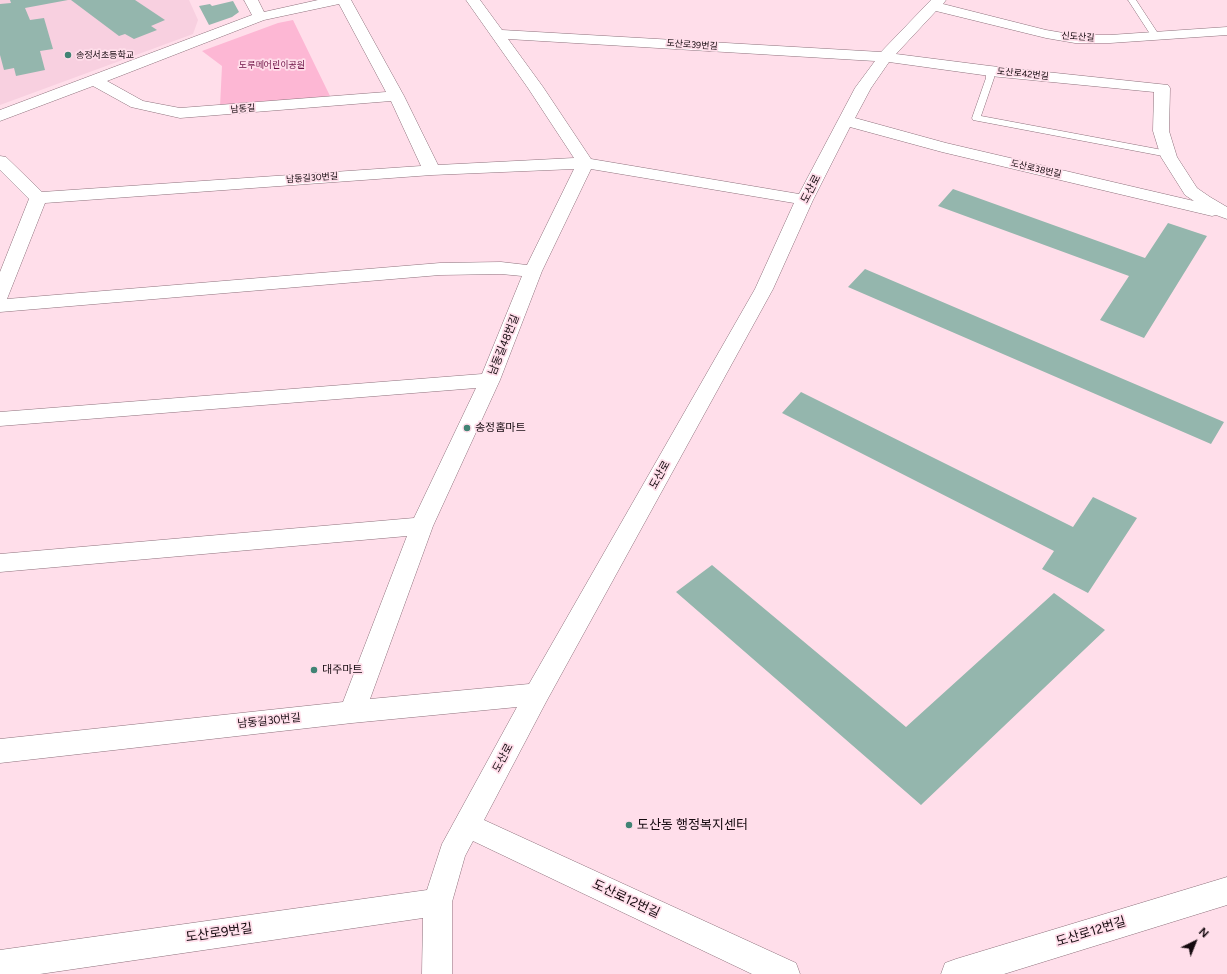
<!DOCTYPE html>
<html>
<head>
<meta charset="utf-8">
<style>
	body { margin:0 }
	#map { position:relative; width:1227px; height:974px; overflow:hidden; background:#ffdeea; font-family:Figtree,sans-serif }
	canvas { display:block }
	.north { position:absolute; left:1175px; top:922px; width:40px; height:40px; -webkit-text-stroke:3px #ffdeea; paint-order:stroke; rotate:43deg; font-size:11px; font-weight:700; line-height:16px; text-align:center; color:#150a0f }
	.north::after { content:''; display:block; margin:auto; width:14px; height:18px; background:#150a0f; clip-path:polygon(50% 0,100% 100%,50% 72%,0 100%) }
</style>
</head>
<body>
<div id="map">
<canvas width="1227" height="974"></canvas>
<div class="north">N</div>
</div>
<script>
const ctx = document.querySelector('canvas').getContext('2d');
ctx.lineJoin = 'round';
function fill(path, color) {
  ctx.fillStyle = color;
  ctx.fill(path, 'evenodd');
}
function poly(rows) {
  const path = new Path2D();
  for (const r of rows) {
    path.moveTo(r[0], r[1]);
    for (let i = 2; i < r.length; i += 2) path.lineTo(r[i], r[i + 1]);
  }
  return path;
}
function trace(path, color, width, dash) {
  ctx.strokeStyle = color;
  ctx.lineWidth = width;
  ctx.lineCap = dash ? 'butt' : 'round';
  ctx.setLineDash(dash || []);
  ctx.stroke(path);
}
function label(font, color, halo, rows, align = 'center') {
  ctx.font = font + ' Figtree,"Noto Sans KR",sans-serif';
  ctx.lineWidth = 3.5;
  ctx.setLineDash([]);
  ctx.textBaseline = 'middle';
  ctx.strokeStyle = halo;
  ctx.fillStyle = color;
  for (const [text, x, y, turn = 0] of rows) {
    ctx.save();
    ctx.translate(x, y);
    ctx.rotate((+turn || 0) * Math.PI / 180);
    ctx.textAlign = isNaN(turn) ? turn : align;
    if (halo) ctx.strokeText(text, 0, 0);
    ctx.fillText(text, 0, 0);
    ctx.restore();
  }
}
const built = poly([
	[0,0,189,0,198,20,193,34,0,105]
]);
const green = poly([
	[293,20,330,96,220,107,222,66,202,51,278,23]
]);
const building = poly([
	[10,0,68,0,25,8,30,20,44,18,53,49,40,51,45,70,16,76,14,68,4,70,0,55,0,4,11,3],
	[71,0,135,0,165,20,151,26,157,30,134,39,125,34,119,36],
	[233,1,239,12,232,17,209,25,199,6,210,4,212,6],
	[953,189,1145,258,1168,223,1207,236,1144,338,1100,320,1129,276,938,206],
	[865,269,1224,422,1211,444,848,287],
	[801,392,1073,527,1093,497,1137,518,1088,593,1042,569,1054,551,782,413],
	[712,565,906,727,1054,593,1105,630,921,805,676,592]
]);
const service = poly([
	[1128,0,1136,0,1159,35,1158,37,1152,37,1128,0],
	[990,68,994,71,994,78,981,116,1168,151,1173,154,1168,157,973,120,972,118,986,78,986,71,990,68]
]);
const minor = poly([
	[244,0,258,0,264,12,318,0,351,0,404,96,438,165,574,158,528,88,466,0,480,0,502,30,881,52,931,0,946,0,943,4,1046,30,1075,35,1110,35,1227,27,1227,35,1110,43,1075,43,1046,38,936,11,896,54,990,66,1168,85,1170,88,1169,131,1177,157,1197,188,1210,197,1227,207,1227,219,1216,215,1212,216,942,152,850,127,813,200,773,289,546,702,484,820,796,963,800,974,752,974,473,841,465,856,452,902,452,974,422,974,423,918,40,974,0,974,0,950,427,890,442,844,517,707,352,723,0,763,0,739,343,702,407,536,0,572,0,554,414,518,476,388,0,426,0,412,482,374,522,276,501,274,440,275,0,312,0,272,29,199,0,170,0,156,6,157,42,192,421,166,391,101,180,118,131,107,93,86,0,121,0,110,252,15,244,0],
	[339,4,386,92,180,108,143,101,107,81,264,20,339,4],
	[508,39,875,61,855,88,799,194,591,159,543,87,508,39],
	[889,62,990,76,1154,92,1153,131,1161,157,1185,195,1194,201,946,143,855,118,871,88,889,62],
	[574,169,527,265,501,262,440,263,7,299,45,203,432,175,574,169],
	[591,169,794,203,755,289,529,684,370,699,433,526,500,380,542,271,591,169],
	[1227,877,1227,905,1004,974,941,974,945,963,956,959,1227,877]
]);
const markers = [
	[68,55,4,"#418374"],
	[467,428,4,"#418374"],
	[314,670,4,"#418374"],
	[629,825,4,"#418374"]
];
const farStreetnames = [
	["신도산길",1078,37,4],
	["도산로39번길",692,45,4],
	["도산로42번길",1023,74,6],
	["남동길",243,109,-5],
	["도산로38번길",1036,169,13],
	["남동길30번길",312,178,-4]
];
const farPoinames = [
	["송정서초등학교",76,55]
];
const farParknames = [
	["도루메어린이공원",272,65]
];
const streetNames = [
	["도산로",811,189,-63],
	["남동길48번길",504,345,-68],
	["도산로",660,475,-61],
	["남동길30번길",269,721,-6],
	["도산로",503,758,-62]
];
const poiNames = [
	["송정홈마트",475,428],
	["대주마트",322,670]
];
const nearPoinames = [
	["도산동 행정복지센터",637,825]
];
const nearStreetnames = [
	["도산로12번길",626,899,25],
	["도산로12번길",1091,932,-17],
	["도산로9번길",219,933,-8]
];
fill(built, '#f8d0e0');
fill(green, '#fdb7d4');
fill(building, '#94b6ad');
trace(service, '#8e717c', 1);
trace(minor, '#8e717c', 1);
fill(service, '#fff');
fill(minor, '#fff');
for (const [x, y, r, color] of markers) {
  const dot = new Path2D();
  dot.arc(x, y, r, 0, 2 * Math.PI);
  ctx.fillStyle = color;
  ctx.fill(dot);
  trace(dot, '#ffdeea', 1.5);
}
label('9px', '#150a0f', '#ffdeea', farStreetnames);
label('9px', '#150a0f', '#ffdeea', farPoinames, 'left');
label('9px', '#6c1043', '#ffdeea', farParknames);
label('11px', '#150a0f', '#ffdeea', streetNames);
label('11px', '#150a0f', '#ffdeea', poiNames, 'left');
label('13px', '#150a0f', '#ffdeea', nearPoinames, 'left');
label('13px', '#150a0f', '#ffdeea', nearStreetnames);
</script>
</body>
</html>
